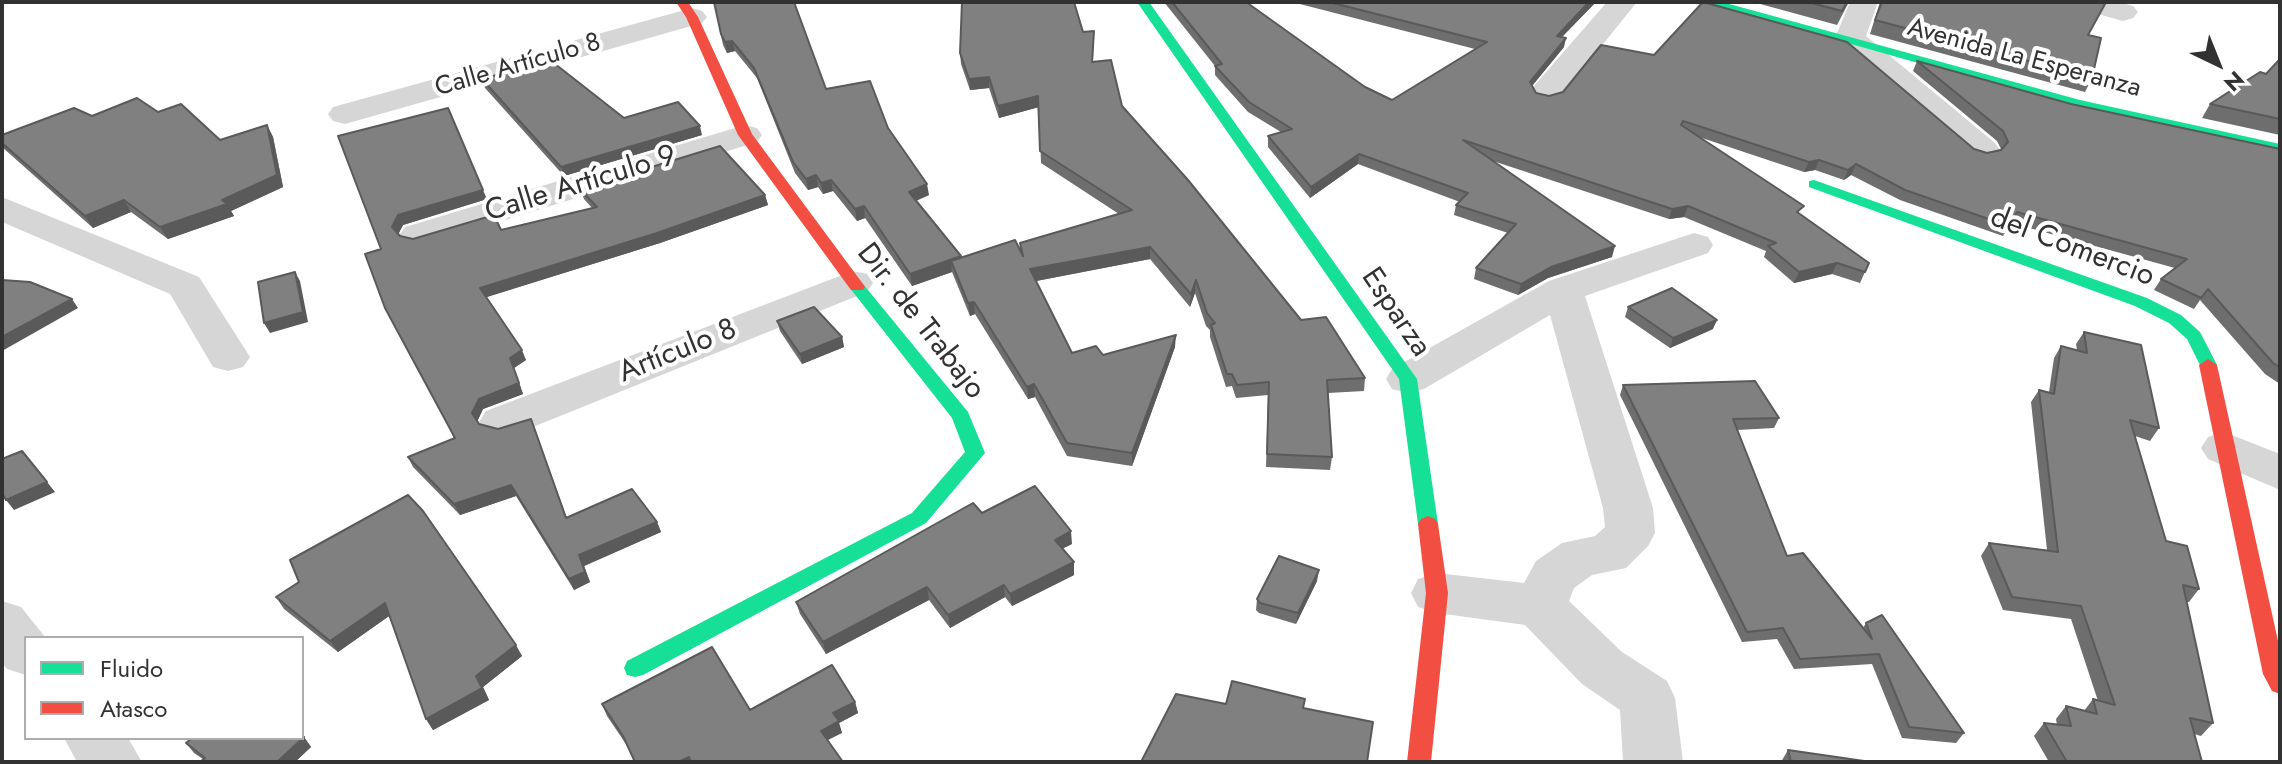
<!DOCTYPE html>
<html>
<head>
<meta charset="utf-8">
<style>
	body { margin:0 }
	#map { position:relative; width:2282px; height:764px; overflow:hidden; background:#fff; font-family:Jost,sans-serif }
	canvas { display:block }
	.frame { position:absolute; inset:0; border:4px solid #323232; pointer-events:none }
	.legend { position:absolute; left:24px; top:636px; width:280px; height:104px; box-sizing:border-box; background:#fff; border:2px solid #adadad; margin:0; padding:10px 14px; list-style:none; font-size:24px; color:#323232 }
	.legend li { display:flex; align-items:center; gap:16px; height:40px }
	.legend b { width:40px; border:2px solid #adadad }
	.north { position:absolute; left:2178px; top:24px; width:80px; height:80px; -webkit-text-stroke:6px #fff; paint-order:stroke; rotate:137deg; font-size:22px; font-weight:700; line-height:32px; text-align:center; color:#323232 }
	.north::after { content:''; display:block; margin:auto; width:28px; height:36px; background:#323232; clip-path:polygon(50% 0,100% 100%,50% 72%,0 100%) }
</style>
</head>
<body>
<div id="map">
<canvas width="2282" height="764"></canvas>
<div class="frame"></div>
<ul class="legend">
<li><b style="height:10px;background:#16e098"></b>Fluido</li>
<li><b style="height:10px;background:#f24e42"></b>Atasco</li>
</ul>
<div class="north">N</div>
</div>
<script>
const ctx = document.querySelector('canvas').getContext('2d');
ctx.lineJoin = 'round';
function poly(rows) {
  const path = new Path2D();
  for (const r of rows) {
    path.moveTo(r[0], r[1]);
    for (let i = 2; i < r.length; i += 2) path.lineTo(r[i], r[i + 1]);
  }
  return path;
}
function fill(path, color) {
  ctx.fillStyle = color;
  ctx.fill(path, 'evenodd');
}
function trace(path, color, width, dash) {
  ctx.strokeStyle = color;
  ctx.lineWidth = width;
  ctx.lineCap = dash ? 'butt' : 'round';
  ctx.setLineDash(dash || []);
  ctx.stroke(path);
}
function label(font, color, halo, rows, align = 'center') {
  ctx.font = font + ' Jost,sans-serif';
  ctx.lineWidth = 8;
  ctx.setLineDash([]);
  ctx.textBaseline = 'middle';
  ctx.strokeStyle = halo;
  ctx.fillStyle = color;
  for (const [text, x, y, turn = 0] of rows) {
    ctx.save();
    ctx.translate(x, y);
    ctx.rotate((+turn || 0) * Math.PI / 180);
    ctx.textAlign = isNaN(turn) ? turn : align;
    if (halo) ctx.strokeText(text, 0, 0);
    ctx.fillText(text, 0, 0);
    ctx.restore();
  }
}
const street = poly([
	[1607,2,1637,2,1558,100,1546,103,1534,100,1530,93,1534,86,1607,2],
	[1850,2,1878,2,1866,36,1995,143,2000,150,1995,157,1983,160,1971,157,1839,44,1835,38,1850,2],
	[2072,2,2119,2,2133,6,2138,12,2133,18,2123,21,2076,8,2072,2],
	[692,8,702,11,707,17,702,23,345,124,333,121,328,114,333,107,692,8],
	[745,125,757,128,762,135,757,142,431,243,418,246,405,243,399,235,405,227,745,125],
	[2,197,199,277,250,357,243,367,228,371,213,367,170,294,2,222,2,197],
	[1694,233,1708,237,1713,245,1708,253,1585,296,1653,508,1655,533,1648,546,1626,568,1592,575,1574,588,1569,601,1622,652,1667,681,1675,698,1683,762,1623,762,1620,710,1582,684,1525,625,1437,613,1418,607,1411,593,1418,579,1437,573,1524,583,1536,561,1562,543,1595,536,1605,527,1603,508,1550,315,1424,389,1408,393,1392,389,1386,379,1392,369,1549,281,1694,233],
	[853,271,867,274,873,283,867,292,518,433,502,437,486,433,479,422,486,411,853,271],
	[2224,432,2280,454,2280,490,2208,459,2201,448,2208,437,2224,432],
	[2,601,21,607,46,638,26,638,26,675,7,669,2,663,2,601],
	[64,738,128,738,142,762,77,762,64,738]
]);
const fast = poly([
	[1137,2,1149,2,1417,379,1438,524,1435,529,1421,529,1418,524,1399,379,1137,2],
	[1703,2,1722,2,2080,100,2280,144,2280,152,2073,107,1703,2],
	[1814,180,2147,298,2181,315,2200,332,2217,365,2214,369,2202,369,2187,339,2169,323,2135,306,1809,187,1809,181,1814,180],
	[857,282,863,284,968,412,985,453,926,523,643,675,635,677,627,675,624,668,627,661,912,513,965,452,952,418,849,287,857,282]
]);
const jam = poly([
	[676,2,688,2,698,17,752,134,863,284,865,287,863,290,851,290,738,135,686,17,676,2],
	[2208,359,2217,365,2280,650,2280,694,2272,691,2263,674,2199,365,2208,359],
	[1428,516,1435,519,1438,524,1448,593,1431,762,1407,762,1426,593,1418,524,1421,519,1428,516]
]);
const wall = poly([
	[714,2,826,89,888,128,929,195,916,201,962,258,1021,251,1020,243,1119,214,1041,163,1039,107,999,118,989,88,970,90,961,64,960,53,1094,31,1093,62,1122,106,1301,320,1365,378,1364,391,1328,393,1332,457,1330,470,1266,467,1268,395,1236,398,1232,386,1226,387,1210,337,1210,330,1206,326,1195,293,1190,307,1150,259,1036,281,1072,353,1103,355,1175,347,1132,466,1067,456,1035,397,1028,399,975,314,970,316,952,272,912,286,865,218,857,221,833,191,823,194,818,187,808,190,795,173,757,78,735,51,727,53,723,45],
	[1164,2,1246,2,1365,87,1392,100,1475,49,1292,2,1596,2,1562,37,1564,47,1532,86,1536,93,1549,96,1974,149,1987,153,2001,149,1997,141,1913,71,1917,61,2071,104,2280,149,2280,384,2265,374,2200,300,2194,309,2154,290,2161,279,2175,268,2011,223,2003,236,1900,200,1851,175,1844,180,1815,170,1804,172,1699,137,1800,215,1869,263,1860,283,1832,274,1794,283,1764,257,1766,251,1684,217,1669,219,1493,161,1612,257,1548,278,1518,295,1474,279,1476,268,1508,233,1454,215,1456,205,1460,202,1358,164,1310,198,1268,147,1268,136,1281,132,1248,112,1215,75,1215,66],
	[1753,2,1849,2,1837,25],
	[1880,2,2099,2,2088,36,2092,78,2085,92,1870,34],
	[2280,60,2280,135,2202,118,2210,104,2266,74],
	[482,79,624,118,702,135,564,176,485,88],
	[158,112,220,140,267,125,273,137,283,187,231,211,234,216,168,239,131,212,93,228,2,147,2,135,92,116],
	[338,136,487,199,403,225,398,234,400,236,413,239,501,230,592,208,584,199,580,189,765,195,768,205,660,243,486,297,526,360,514,368,523,394,483,409,477,422,479,424,498,429,531,419,567,518,657,522,661,532,584,566,590,582,574,590,516,496,460,515,413,467,408,457,454,439],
	[1628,307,1713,329,1670,348,1625,317],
	[777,321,842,337,844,347,802,364,780,331],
	[2084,332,2159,428,2150,441,2135,436,2166,541,2199,589,2189,602,2186,602,2213,723,2201,736,2194,734,2202,762,2049,762,2034,736,2044,723,2057,725,2056,719,2066,706,2084,711,2093,699,2098,701,2071,619,2003,610,1981,556,1989,543,2047,550,2031,402,2039,390,2049,392,2054,358,2061,346,2077,350,2076,344],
	[1623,385,1779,418,1774,428,1737,430,1787,556,1863,628,1866,623,1964,733,1956,743,1902,738,1872,664,1794,669,1777,639,1742,642,1620,395],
	[423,511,522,656,483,687,489,700,433,730,426,719,389,616,338,652,284,609,276,597],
	[1072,544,1062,549,1074,575,1012,606,1005,597,950,628,929,600,826,654,800,614,796,602],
	[1317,581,1296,624,1259,613,1256,610,1257,599],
	[855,702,858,713,839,723,842,733,628,747,607,716,602,704,750,710],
	[304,737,311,747,295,762,200,762,203,759,194,753,186,743],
	[1788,750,1871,762,1781,762]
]);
const shadedWall = poly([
	[1589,2,1596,2,1554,45,1557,36],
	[1566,38,1564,47,1527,92,1530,82],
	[732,41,735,51,727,53,725,42],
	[989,77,989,88,970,90,969,79],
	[1038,96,1039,107,999,118,998,106],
	[267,125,273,137,283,187,231,211,234,216,168,239,160,227,222,200],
	[700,126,702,135,564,176,561,167],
	[1359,154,1358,164,1310,198,1311,187],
	[1819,160,1815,170,1804,172,1809,162],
	[1856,164,1851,175,1844,180,1848,170],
	[816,175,818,187,808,190,806,179],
	[831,180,833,191,823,194,821,183],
	[927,184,929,195,910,203,909,192],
	[483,190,487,199,403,225,397,237,392,227,398,215],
	[765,195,768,205,660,243,484,298,480,288],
	[124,200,131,212,93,228,85,216],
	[864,206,865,218,857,221,855,209],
	[1688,206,1684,217,1669,219,1672,209],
	[1615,246,1612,257,1548,278,1518,295,1521,284,1551,267],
	[1150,247,1150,259,1031,282,1030,269],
	[961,256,951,261,952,272,912,286,910,274],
	[1837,263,1832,274,1794,283,1799,272],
	[295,272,300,281,308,322,270,333,264,323],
	[1196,280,1195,293,1190,307,1191,294],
	[72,299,78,308,2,351,2,337],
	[974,302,975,314,970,316,968,303],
	[1717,320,1713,329,1670,348,1673,338],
	[1176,335,1175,347,1132,466,1132,453],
	[842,337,844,347,802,364,800,354],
	[522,350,526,360,514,368,523,394,483,409,476,424,472,413,479,399,510,358],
	[1034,384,1035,397,1028,399,1027,387],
	[47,482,55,492,14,510,6,500],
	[511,485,516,496,460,515,454,504],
	[657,522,661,532,584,566,590,582,574,590,569,579,579,555],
	[1071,531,1072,544,1055,552,1055,540],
	[1074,562,1074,575,1012,606,1010,594],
	[1319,570,1317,581,1296,624,1298,613],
	[1004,585,1005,597,950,628,948,615],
	[927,587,929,600,826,654,823,642],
	[385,603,392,614,338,652,330,641],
	[516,645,522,656,483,687,489,700,433,730,426,719,476,676],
	[855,702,858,713,839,723,842,733,824,742,821,731,833,713],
	[304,737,311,747,295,762,277,762],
	[689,757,691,762,678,762]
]);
const building = poly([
	[714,2,794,2,826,89,870,81,888,128,927,184,909,192,961,256,910,274,864,206,855,209,831,180,821,183,816,175,806,179,793,162,754,68,732,41,725,42,721,34,714,2],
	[962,2,1074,2,1083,32,1094,31,1092,62,1111,60,1122,106,1188,180,1301,320,1326,317,1365,378,1327,380,1332,457,1267,454,1269,382,1237,385,1232,374,1227,374,1211,325,1215,323,1207,313,1196,280,1191,294,1150,247,1030,269,1072,353,1096,346,1103,355,1176,335,1132,453,1067,443,1034,384,1027,387,974,302,968,303,951,261,1015,240,1023,256,1020,243,1132,210,1040,151,1038,96,998,106,989,77,969,79,960,53,962,2],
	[1172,2,1246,2,1365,87,1392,100,1487,42,1329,2,1589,2,1557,36,1566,38,1530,82,1536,93,1549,96,1563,92,1601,45,1654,55,1703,2,1847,42,1974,149,1987,153,2001,150,2008,142,2003,131,1917,61,2071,104,2280,149,2280,367,2273,363,2208,289,2201,298,2161,279,2187,259,2017,212,2009,226,1905,190,1856,164,1848,170,1819,160,1809,162,1683,121,1681,125,1804,206,1797,212,1869,263,1865,272,1837,263,1799,272,1768,246,1776,243,1688,206,1672,209,1463,140,1615,246,1551,267,1521,284,1476,268,1516,224,1456,205,1468,193,1359,154,1311,187,1268,136,1292,129,1249,102,1215,66,1222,64,1172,2],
	[1808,2,1847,2,1842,11,1808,2],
	[1882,2,2099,2,2105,4,2088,35,2101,38,2092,78,1875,20,1882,2],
	[550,60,624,118,678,102,700,126,561,167,482,79,550,60],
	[2279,60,2280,60,2280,119,2210,104,2260,72,2266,74,2279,60],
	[137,98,158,112,181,104,220,140,267,125,277,175,222,200,227,204,160,227,124,200,85,216,2,143,2,135,74,108,92,116,137,98],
	[448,108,483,190,398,215,392,227,400,236,413,239,494,215,501,230,597,207,580,189,720,146,765,195,657,233,480,288,522,350,510,358,519,383,479,399,472,413,479,424,498,429,531,419,566,518,632,489,657,522,579,555,585,572,569,579,511,485,454,504,408,457,455,438,385,308,365,254,381,249,338,136,448,108],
	[295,272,303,312,264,323,258,282,295,272],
	[2,280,30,282,72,299,2,337,2,280],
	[1672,288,1717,320,1673,338,1628,307,1672,288],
	[814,307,842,337,800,354,777,321,814,307],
	[2084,332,2141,345,2159,428,2130,420,2166,541,2187,546,2199,589,2183,585,2213,723,2190,718,2202,762,2067,762,2044,723,2071,726,2066,706,2097,714,2093,699,2115,705,2081,606,2012,597,1989,543,2058,552,2039,390,2054,394,2061,346,2087,353,2084,332],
	[1755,381,1779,418,1733,419,1787,556,1803,553,1872,639,1866,623,1882,615,1964,733,1909,727,1879,654,1800,659,1783,628,1747,632,1623,385,1755,381],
	[22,451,47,482,6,500,2,493,2,459,22,451],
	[1035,486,1071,531,1055,540,1074,562,1010,594,1004,585,948,615,927,587,823,642,796,602,973,503,982,513,1035,486],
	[408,495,423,511,516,645,476,676,482,688,426,719,385,603,330,641,276,597,299,582,290,560,408,495],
	[1279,556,1319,570,1298,613,1260,603,1257,599,1279,556],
	[712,647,750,710,832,665,855,702,833,713,839,721,821,731,843,762,691,762,689,757,678,762,635,762,623,736,602,704,712,647],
	[1232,681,1305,699,1303,708,1373,722,1367,762,1141,762,1176,694,1226,704,1232,681],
	[302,736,304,737,277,762,200,762,205,758,186,743,192,738,302,738,302,736],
	[1788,750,1871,762,1791,762,1788,750]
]);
const farStreetnames = [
	["Avenida La Esperanza",2024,59,15],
	["Calle Artículo 8",518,66,-16]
];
const streetNames = [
	["Calle Artículo 9",581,185,-17],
	["del Comercio",2072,248,21],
	["Esparza",1395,313,56],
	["Dir. de Trabajo",920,322,52],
	["Artículo 8",678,352,-22]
];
fill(street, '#d6d6d6');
fill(fast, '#16e098');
fill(jam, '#f24e42');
fill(wall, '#6e6e6e');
fill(shadedWall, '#5a5a5a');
fill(building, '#808080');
trace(building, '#5a5a5a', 2);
label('26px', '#323232', '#fff', farStreetnames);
label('30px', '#323232', '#fff', streetNames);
</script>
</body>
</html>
